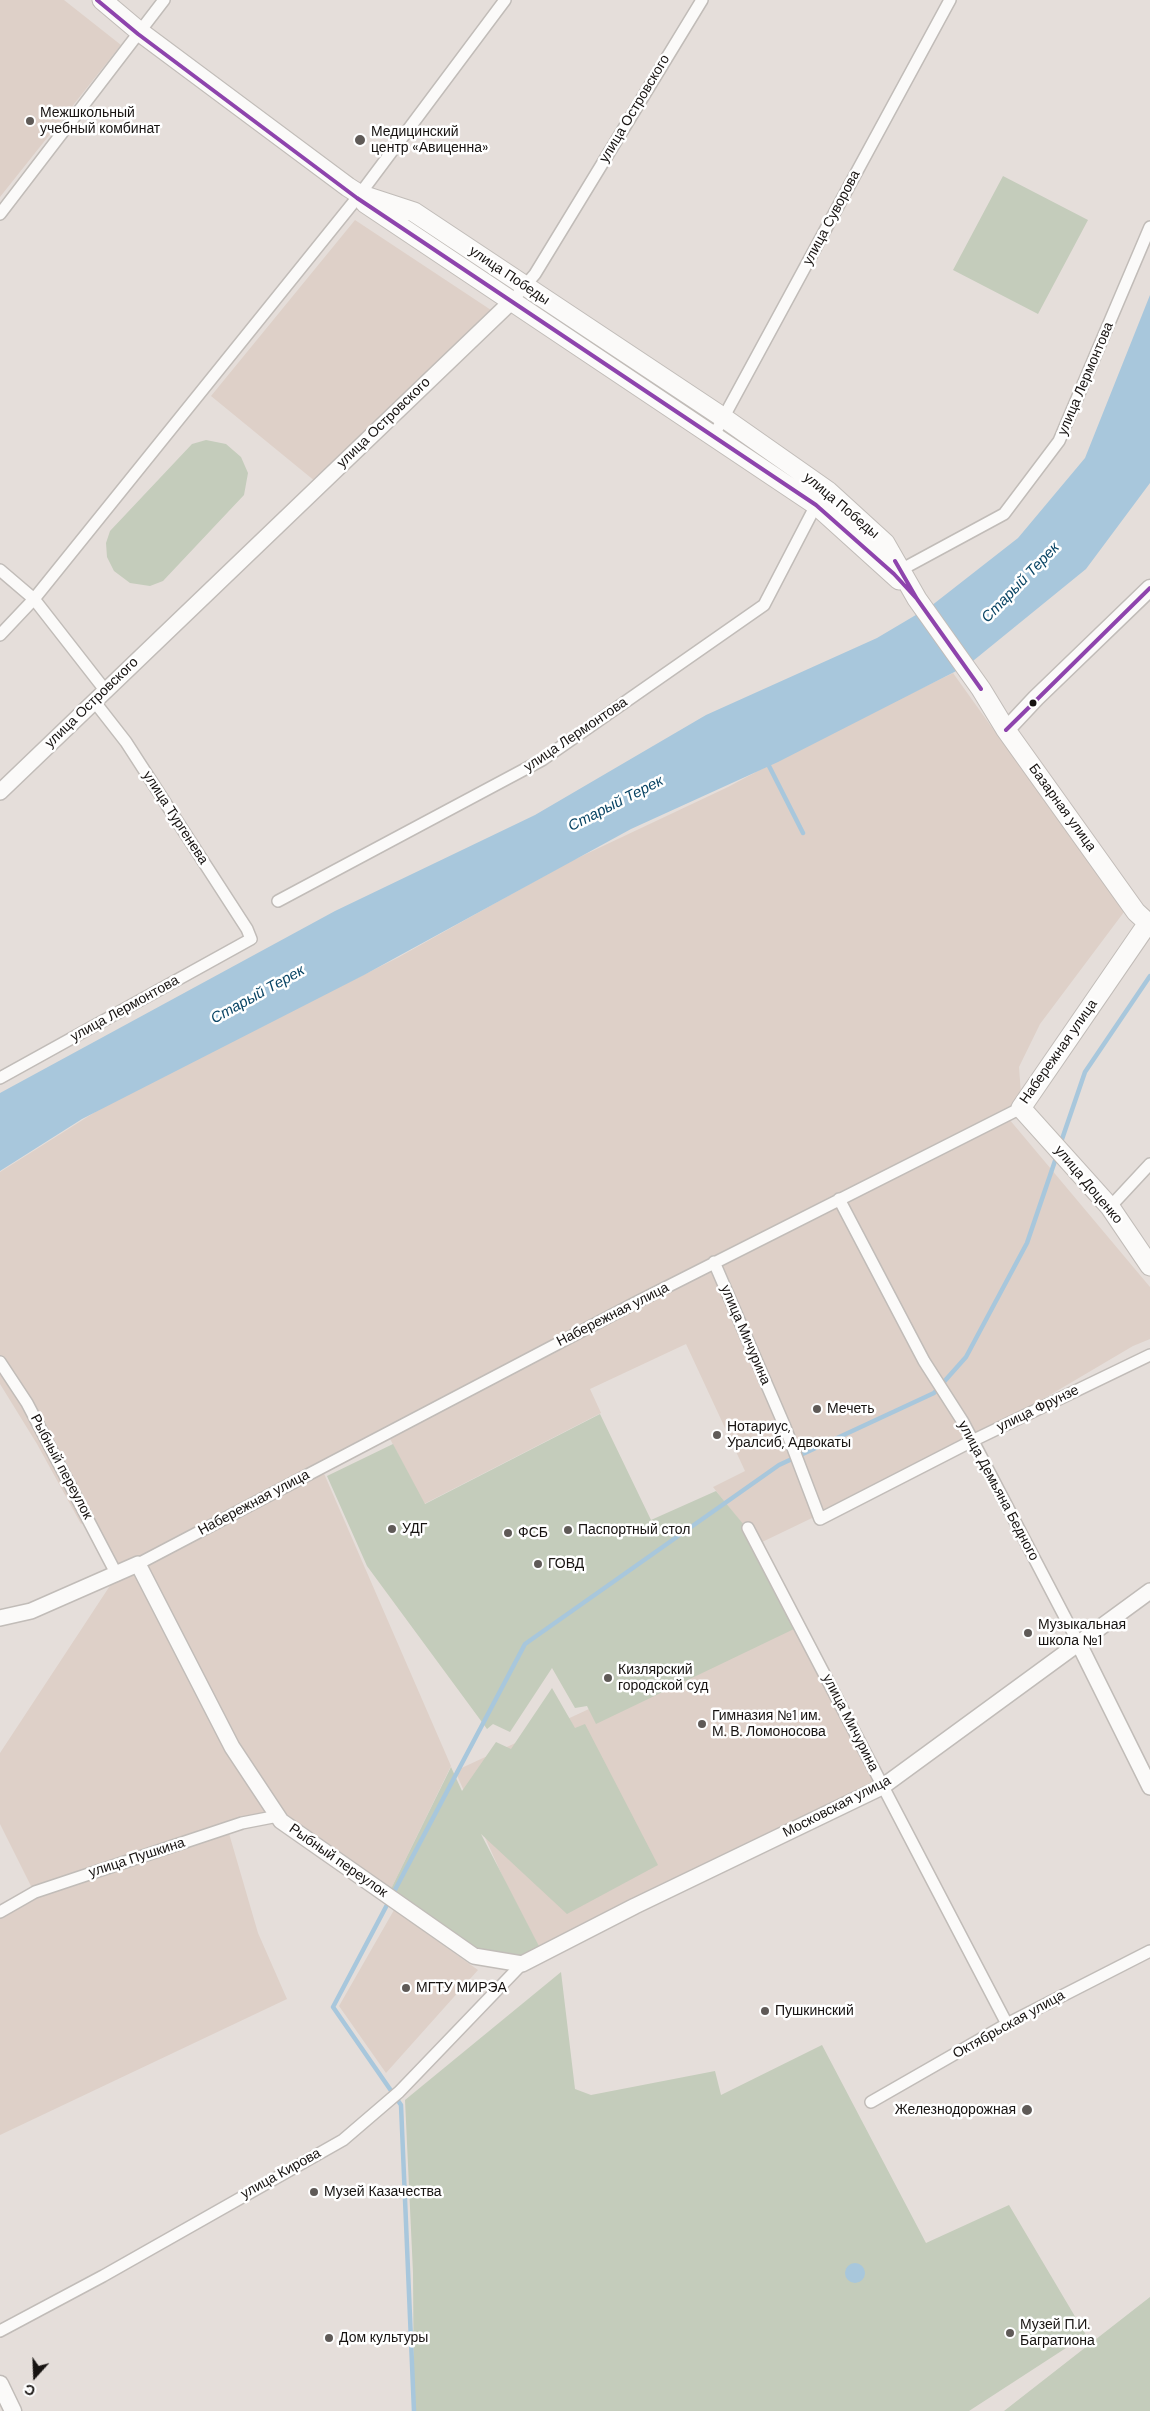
<!DOCTYPE html>
<html>
<head>
<meta charset="utf-8">
<style>
	body { margin:0 }
	#map { position:relative; width:1150px; height:2411px; overflow:hidden; background:#e5deda; font-family:"DM Sans",sans-serif }
	canvas { display:block }
	.north { position:absolute; left:10px; top:2351px; width:50px; height:50px; -webkit-text-stroke:4px #fff; paint-order:stroke; rotate:200deg; font-size:14px; font-weight:700; line-height:20px; text-align:center; color:#171311 }
	.north::after { content:''; display:block; margin:auto; width:18px; height:22px; background:#171311; clip-path:polygon(50% 0,100% 100%,50% 72%,0 100%) }
</style>
</head>
<body>
<div id="map">
<canvas width="1150" height="2411"></canvas>
<div class="north">С</div>
</div>
<script>
const ctx = document.querySelector('canvas').getContext('2d');
ctx.lineJoin = 'round';
function fill(path, color) {
  ctx.fillStyle = color;
  ctx.fill(path, 'evenodd');
}
function poly(rows) {
  const path = new Path2D();
  for (const r of rows) {
    if (r.length === 3) {
      path.moveTo(r[0] + r[2], r[1]);
      path.arc(r[0], r[1], r[2], 0, 2 * Math.PI);
      continue;
    }
    path.moveTo(r[0], r[1]);
    for (let i = 2; i < r.length; i += 2) path.lineTo(r[i], r[i + 1]);
  }
  return path;
}
function trace(path, color, width, dash) {
  ctx.strokeStyle = color;
  ctx.lineWidth = width;
  ctx.lineCap = dash ? 'butt' : 'round';
  ctx.setLineDash(dash || []);
  ctx.stroke(path);
}
function label(font, color, halo, rows, align = 'center') {
  ctx.font = font + ' "DM Sans",sans-serif';
  ctx.lineWidth = 5;
  ctx.setLineDash([]);
  ctx.textBaseline = 'middle';
  ctx.strokeStyle = halo;
  ctx.fillStyle = color;
  for (const [text, x, y, turn = 0] of rows) {
    ctx.save();
    ctx.translate(x, y);
    ctx.rotate((+turn || 0) * Math.PI / 180);
    ctx.textAlign = isNaN(turn) ? turn : align;
    if (halo) ctx.strokeText(text, 0, 0);
    ctx.fillText(text, 0, 0);
    ctx.restore();
  }
}
const built = poly([
	[0,0,64,0,121,45,0,197],
	[355,220,494,312,316,482,211,396],
	[953,673,1124,912,1040,1024,1019,1067,1022,1108,1009,1119,1150,1287,1150,1339,1133,1346,972,1441,758,1544,713,1487,745,1471,686,1344,590,1389,601,1413,424,1504,387,1433,322,1469,451,1766,433,1803,388,1895,281,1821,228,1830,258,1933,287,1999,0,2135,0,1912,34,1892,0,1824,0,1753,117,1575,85,1522,81,1524,37,1444,0,1384,0,1172,119,1097,399,957,567,863,728,787,825,735],
	[760,1562,878,1781,540,1949,506,1884,455,1771,656,1678],
	[394,1910,478,1970,386,2073,339,2006]
]);
const green = poly([
	[1003,176,1088,220,1038,314,953,270],
	[525,293,718,421,713,430,519,300],
	[206,440,226,444,241,457,248,473,244,495,163,581,150,586,130,583,114,571,107,557,106,543,110,531,192,444],
	[600,1414,651,1520,716,1491,753,1536,794,1629,596,1724,587,1706,575,1708,552,1668,510,1732,493,1724,487,1729,367,1566,327,1476,393,1444,425,1504],
	[552,1688,575,1728,585,1724,658,1865,567,1914,481,1834,541,1950,520,1961,476,1954,388,1895,451,1767,462,1791,496,1742,511,1749],
	[561,1972,575,2089,591,2095,715,2071,721,2095,822,2045,926,2243,1009,2205,1086,2335,969,2411,414,2411,413,2273,405,2100],
	[1150,2297,1150,2411,1004,2411]
]);
const water = poly([
	[1150,295,1150,483,1086,569,968,665,778,762,631,829,364,975,82,1119,0,1171,0,1093,335,911,535,815,706,715,877,638,931,606,1018,538,1085,458],
	[855,2273,10]
]);
const stream = poly([
	[769,766,803,833],
	[1060,1145,1085,1072,1150,976],
	[414,2411,401,2105,333,2007,525,1644,779,1465,934,1393,966,1357,1027,1243,1057,1155]
]);
const minor = poly([
	[0,214,164,0],
	[512,301,535,274,702,0],
	[714,435,950,0],
	[0,570,34,599,105,690],
	[895,573,1004,514,1059,441,1150,227],
	[0,635,34,599,357,198,505,0],
	[278,901,542,760,764,605,816,505],
	[0,1078,251,939,247,929,126,742,94,701],
	[839,1199,924,1361,963,1422,1079,1644],
	[1110,1207,1150,1164],
	[714,1262,785,1427,820,1519,972,1441,1150,1355],
	[0,1362,27,1403,117,1575],
	[748,1528,1007,2024],
	[138,1564,637,1302,1021,1108],
	[0,1912,35,1892,242,1823,278,1816],
	[871,2102,1007,2024,1150,1951],
	[0,2331,103,2276,343,2140,399,2092,522,1964]
]);
const tertiary = poly([
	[0,792,512,301],
	[0,1618,31,1611,138,1564,232,1747,281,1821,474,1956,522,1964,635,1906,882,1787,1150,1591],
	[1079,1644,1150,1787]
]);
const secondary = poly([
	[1006,730,1036,698,1150,588],
	[0,2384,13,2411]
]);
const primary = poly([
	[102,0,140,32,348,187,359,194,414,212,724,418,828,491,885,543,917,599,981,689,1006,730,1136,912,1148,923,1021,1108,1110,1207,1150,1266],
	[365,203,816,505,899,580]
]);
const bus1 = poly([
	[97,0,138,34,357,198,816,505,894,574,917,599],
	[895,561,917,599,981,689],
	[1006,730,1150,588]
]);
const markers = [
	[30,121,5,"#5f5a57"],
	[360,140,6,"#5f5a57"],
	[1033,703,4.5,"#171311"],
	[817,1409,5,"#5f5a57"],
	[717,1435,5,"#5f5a57"],
	[392,1529,5,"#5f5a57"],
	[568,1530,5,"#5f5a57"],
	[508,1533,5,"#5f5a57"],
	[538,1564,5,"#5f5a57"],
	[1028,1633,5,"#5f5a57"],
	[608,1678,5,"#5f5a57"],
	[702,1724,5,"#5f5a57"],
	[406,1988,5,"#5f5a57"],
	[765,2011,5,"#5f5a57"],
	[1027,2110,6,"#5f5a57"],
	[314,2192,5,"#5f5a57"],
	[1010,2333,5,"#5f5a57"],
	[329,2338,5,"#5f5a57"]
];
const streetNames = [
	["улица Островского",635,109,-59],
	["улица Суворова",832,218,-62],
	["улица Победы",509,276,34],
	["улица Лермонтова",1086,379,-67],
	["улица Островского",384,423,-44],
	["улица Победы",841,506,40],
	["улица Островского",92,703,-44],
	["улица Лермонтова",576,735,-34],
	["Базарная улица",1062,808,54],
	["улица Тургенева",175,818,57],
	["улица Лермонтова",125,1009,-29],
	["Набережная улица",1059,1052,-55],
	["улица Доценко",1088,1185,50],
	["Набережная улица",613,1315,-27],
	["улица Мичурина",745,1335,67],
	["улица Фрунзе",1038,1409,-26],
	["Рыбный переулок",61,1467,62],
	["улица Демьяна Бедного",998,1491,62],
	["Набережная улица",254,1503,-28],
	["улица Мичурина",850,1723,63],
	["Московская улица",837,1807,-27],
	["улица Пушкина",137,1858,-18],
	["Рыбный переулок",338,1861,35],
	["Октябрьская улица",1009,2025,-29],
	["улица Кирова",281,2174,-29]
];
const poiNames = [
	["Межшкольный",40,113],
	["учебный комбинат",40,129],
	["Медицинский",371,132],
	["центр «Авиценна»",371,148],
	["Мечеть",827,1409],
	["Нотариус,",727,1427],
	["Уралсиб, Адвокаты",727,1443],
	["УДГ",402,1529],
	["Паспортный стол",578,1530],
	["ФСБ",518,1533],
	["ГОВД",548,1564],
	["Музыкальная",1038,1625],
	["школа №1",1038,1641],
	["Кизлярский",618,1670],
	["городской суд",618,1686],
	["Гимназия №1 им.",712,1716],
	["М. В. Ломоносова",712,1732],
	["МГТУ МИРЭА",416,1988],
	["Пушкинский",775,2011],
	["Железнодорожная",1016,2110,"right"],
	["Музей Казачества",324,2192],
	["Музей П.И.",1020,2325],
	["Багратиона",1020,2341],
	["Дом культуры",339,2338]
];
const waterNames = [
	["Старый Терек",1021,583,-46],
	["Старый Терек",616,804,-27],
	["Старый Терек",258,995,-29]
];
fill(built, '#ded0c8');
fill(green, '#c4ccbb');
fill(water, '#a8c7dc');
trace(stream, '#a8c7dc', 4.5);
trace(minor, '#c1bcb8', 14);
trace(tertiary, '#c1bcb8', 18);
trace(secondary, '#c1bcb8', 19);
trace(primary, '#c1bcb8', 21);
trace(minor, '#fbfaf9', 11);
trace(tertiary, '#fbfaf9', 15);
trace(secondary, '#fbfaf9', 16);
trace(primary, '#fbfaf9', 19);
trace(bus1, '#8e44ad', 4);
for (const [x, y, r, color] of markers) {
  const dot = new Path2D();
  dot.arc(x, y, r, 0, 2 * Math.PI);
  ctx.fillStyle = color;
  ctx.fill(dot);
  trace(dot, '#fff', 2);
}
label('14px', '#171311', '#fff', streetNames);
label('14px', '#171311', '#fff', poiNames, 'left');
label('italic 15px', '#094464', '#fff', waterNames);
</script>
</body>
</html>
